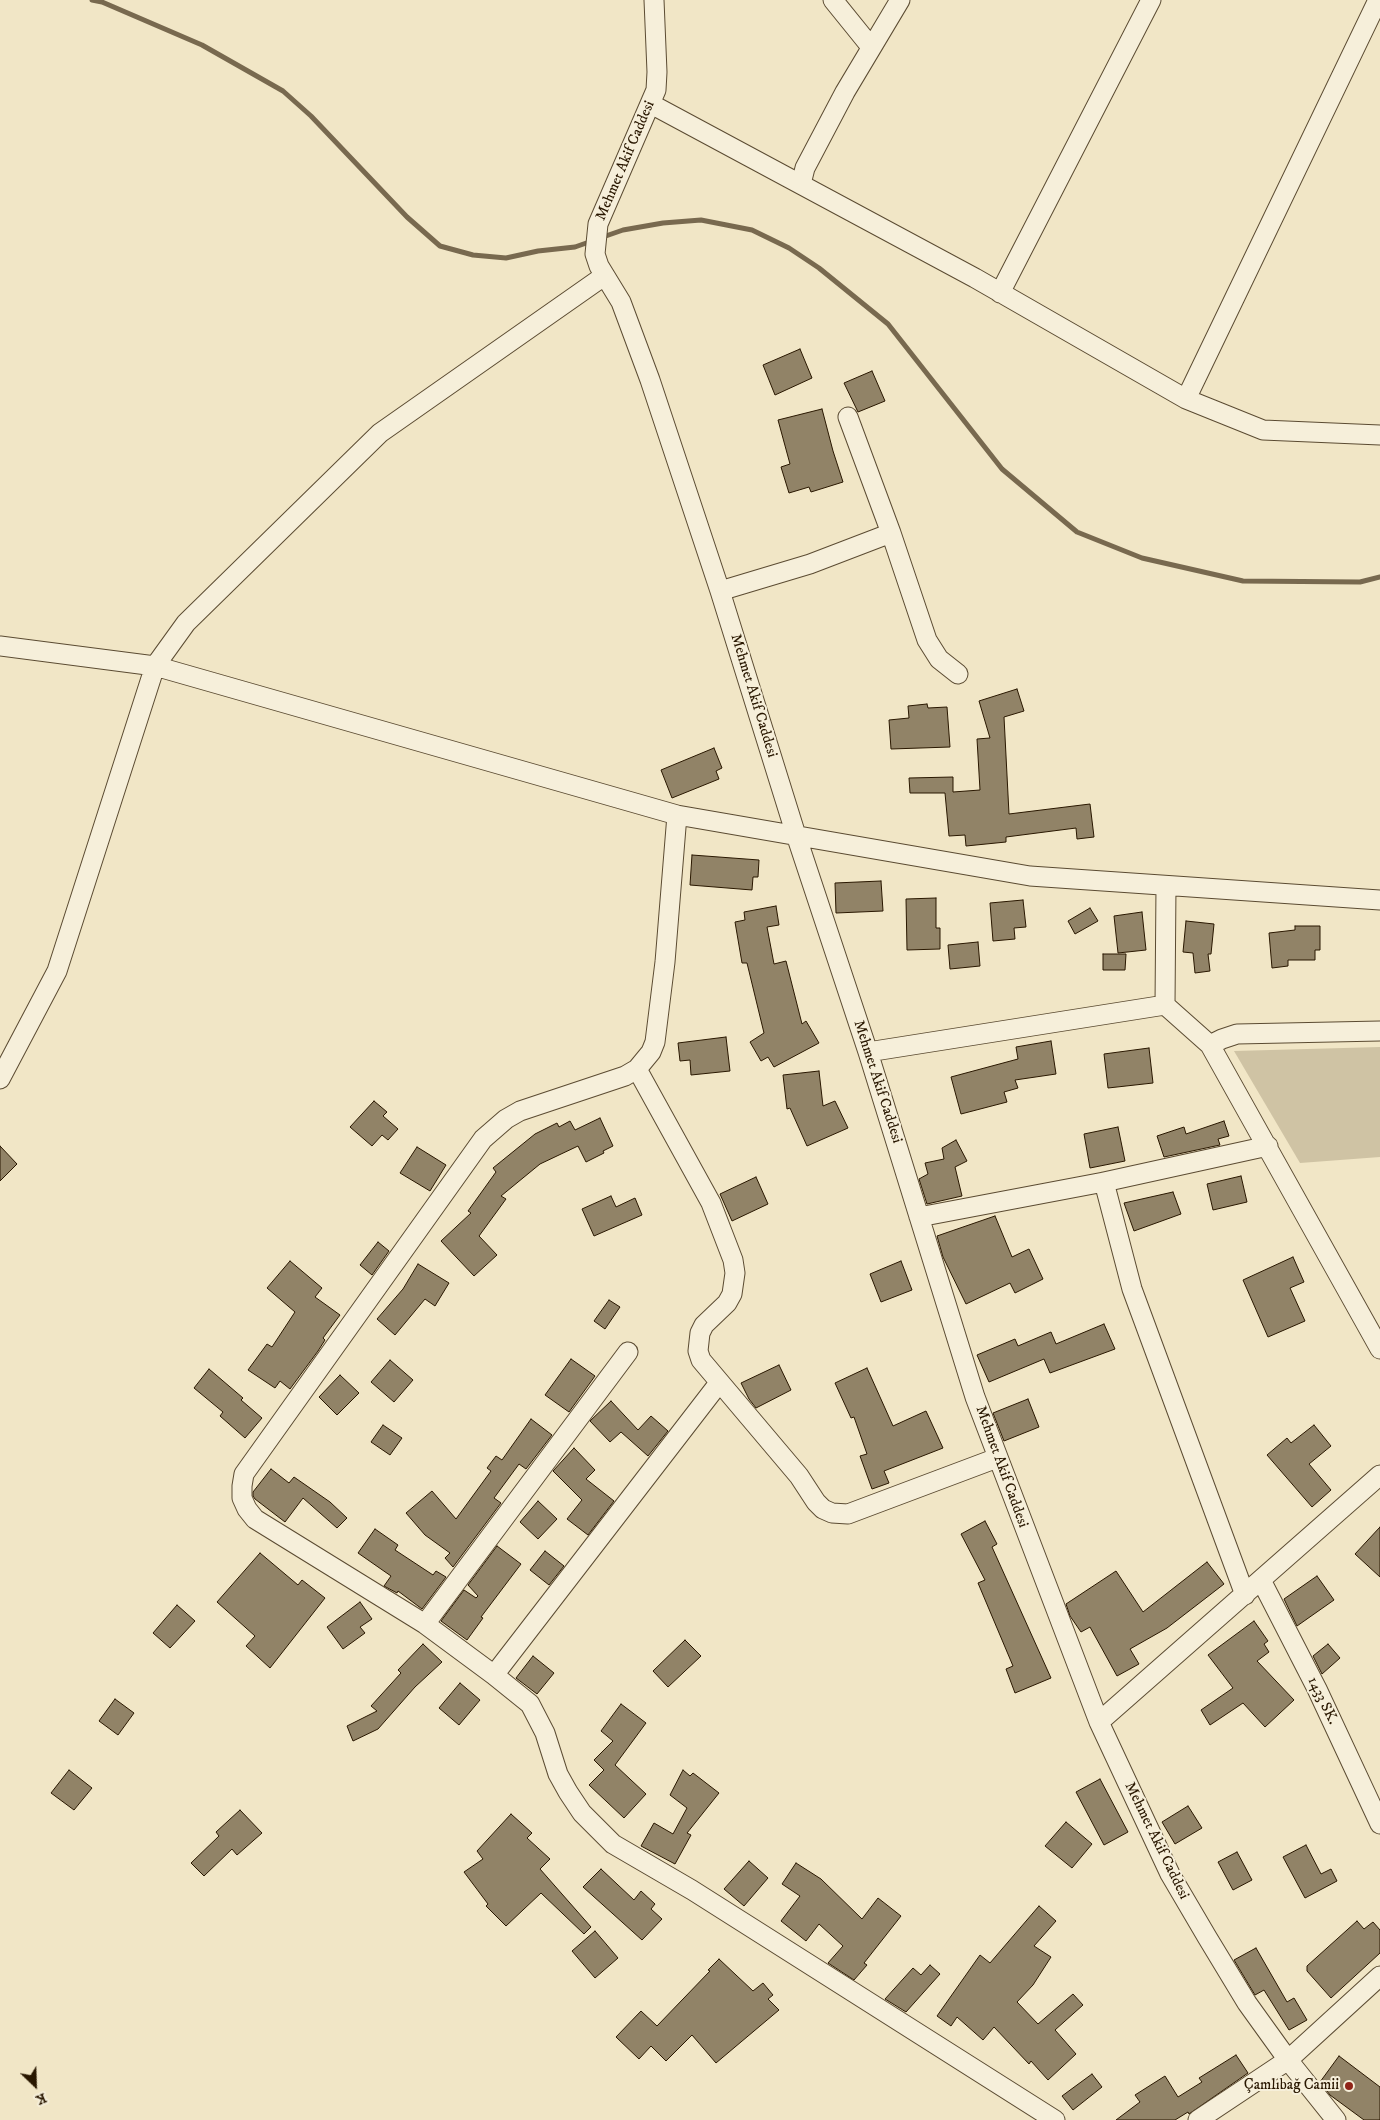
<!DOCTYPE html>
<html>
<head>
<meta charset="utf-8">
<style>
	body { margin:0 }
	#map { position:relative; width:1380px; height:2120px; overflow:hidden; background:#f1e6c6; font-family:"IM FELL DW Pica",serif }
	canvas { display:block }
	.north { position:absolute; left:10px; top:2060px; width:50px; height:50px; -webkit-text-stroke:4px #f6efda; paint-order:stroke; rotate:156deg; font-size:14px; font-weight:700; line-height:20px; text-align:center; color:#291700 }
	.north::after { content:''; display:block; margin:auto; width:18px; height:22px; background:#291700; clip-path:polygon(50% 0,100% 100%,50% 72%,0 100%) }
</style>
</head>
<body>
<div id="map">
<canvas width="1380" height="2120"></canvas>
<div class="north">K</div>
</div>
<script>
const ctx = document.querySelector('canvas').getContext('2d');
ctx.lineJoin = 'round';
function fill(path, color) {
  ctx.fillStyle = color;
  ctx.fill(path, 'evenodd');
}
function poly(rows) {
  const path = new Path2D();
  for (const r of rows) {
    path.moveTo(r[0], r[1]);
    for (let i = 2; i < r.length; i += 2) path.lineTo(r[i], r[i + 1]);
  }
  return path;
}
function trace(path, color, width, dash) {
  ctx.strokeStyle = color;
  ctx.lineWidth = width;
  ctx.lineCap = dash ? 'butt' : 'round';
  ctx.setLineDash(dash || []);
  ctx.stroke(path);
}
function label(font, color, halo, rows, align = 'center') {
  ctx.font = font + ' "IM FELL DW Pica",serif';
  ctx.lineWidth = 4;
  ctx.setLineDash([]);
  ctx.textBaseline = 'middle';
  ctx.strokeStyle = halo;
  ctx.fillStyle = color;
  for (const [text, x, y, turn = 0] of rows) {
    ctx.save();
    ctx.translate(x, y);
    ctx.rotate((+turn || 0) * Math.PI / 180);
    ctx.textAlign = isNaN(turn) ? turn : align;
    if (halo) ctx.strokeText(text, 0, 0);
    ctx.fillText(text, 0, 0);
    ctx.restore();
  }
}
const green = poly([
	[1380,1047,1380,1157,1300,1163,1234,1051]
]);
const stream = poly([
	[92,0,102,2,202,45,283,91,311,116,407,217,440,246,473,255,506,258,538,251,575,247,592,241],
	[600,238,623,230,663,223,701,220,752,230,789,248,819,268,888,324,1002,469,1077,532,1142,558,1243,581,1360,582,1380,577]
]);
const building = poly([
	[800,349,812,378,775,395,763,365,800,349],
	[872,371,885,401,858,412,844,383,872,371],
	[822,409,833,451,843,482,811,492,809,487,789,493,781,467,790,464,778,420,822,409],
	[1017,689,1024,711,1004,717,1009,814,1090,804,1094,837,1077,839,1076,828,1006,837,1006,842,966,846,965,835,949,836,945,793,910,793,909,778,953,777,953,792,980,790,977,739,990,738,979,701,1017,689],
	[927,704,928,708,947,707,950,747,891,749,889,720,909,718,908,706,927,704],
	[714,748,722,768,716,771,719,779,672,798,661,770,714,748],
	[692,855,759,860,758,877,753,877,752,890,690,885,692,855],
	[881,881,883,911,836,913,835,883,881,881],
	[936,898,936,928,940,928,940,949,907,950,906,899,936,898],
	[1023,900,1026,927,1014,928,1015,939,993,941,990,903,1023,900],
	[776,906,779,925,767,927,774,964,786,961,802,1024,806,1021,819,1043,774,1067,768,1057,761,1061,750,1042,764,1033,747,963,742,963,735,922,745,920,744,912,776,906],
	[1090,908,1098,921,1075,934,1068,921,1090,908],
	[1142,912,1146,950,1118,953,1114,916,1142,912],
	[1186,921,1214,924,1211,954,1208,954,1210,971,1195,973,1193,953,1183,952,1186,921],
	[1295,926,1320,926,1320,950,1315,950,1315,960,1288,960,1288,966,1272,968,1269,933,1295,930,1295,926],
	[978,942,980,966,950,969,948,945,978,942],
	[1103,954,1126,954,1125,970,1103,970,1103,954],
	[726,1037,730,1071,691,1075,690,1060,680,1061,678,1043,726,1037],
	[1051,1041,1056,1074,1015,1080,1018,1088,1004,1092,1007,1102,961,1114,951,1077,1018,1059,1016,1047,1051,1041],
	[1149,1048,1153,1083,1108,1088,1104,1054,1149,1048],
	[819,1071,823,1106,835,1101,848,1128,807,1146,790,1108,787,1109,783,1075,819,1071],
	[374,1101,387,1112,383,1116,398,1129,388,1140,382,1135,372,1146,350,1127,374,1101],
	[600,1118,613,1146,603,1151,604,1153,586,1162,578,1146,540,1164,501,1196,506,1199,479,1236,497,1255,474,1276,441,1241,471,1213,468,1211,496,1172,493,1168,535,1134,557,1123,559,1127,570,1121,575,1130,600,1118],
	[1224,1121,1229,1136,1218,1139,1220,1145,1164,1157,1157,1136,1184,1127,1186,1134,1224,1121],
	[1118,1127,1125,1161,1090,1168,1084,1134,1118,1127],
	[956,1140,967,1161,955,1167,962,1196,927,1204,919,1179,928,1174,925,1163,944,1159,942,1148,956,1140],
	[0,1146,17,1164,0,1181,0,1146],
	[417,1147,446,1165,430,1191,400,1173,417,1147],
	[1241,1176,1247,1202,1213,1210,1207,1184,1241,1176],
	[756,1177,768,1204,732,1221,720,1194,756,1177],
	[1173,1192,1181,1214,1134,1231,1124,1203,1173,1192],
	[611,1196,616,1207,635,1198,642,1215,594,1236,582,1209,611,1196],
	[995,1216,1012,1257,1029,1249,1043,1279,1015,1293,1010,1283,966,1304,943,1257,937,1236,995,1216],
	[378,1242,389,1251,372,1275,360,1265,378,1242],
	[1293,1257,1304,1282,1290,1288,1305,1321,1268,1337,1243,1280,1293,1257],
	[290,1261,322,1288,315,1297,340,1315,323,1338,325,1340,318,1351,290,1389,280,1381,275,1388,248,1370,267,1344,272,1347,295,1312,267,1288,290,1261],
	[901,1261,912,1290,881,1302,870,1274,901,1261],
	[418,1264,449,1283,435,1306,425,1299,395,1335,377,1319,403,1289,418,1264],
	[609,1300,620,1307,605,1329,594,1321,609,1300],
	[1104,1324,1115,1349,1050,1373,1044,1359,989,1382,977,1355,1015,1339,1018,1346,1051,1332,1056,1344,1104,1324],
	[571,1359,595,1376,569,1412,545,1395,571,1359],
	[390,1360,413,1380,394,1402,371,1382,390,1360],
	[779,1365,791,1390,756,1408,749,1399,741,1383,779,1365],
	[867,1368,893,1426,926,1411,943,1448,884,1471,889,1483,872,1489,860,1456,867,1454,854,1417,851,1418,835,1383,867,1368],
	[209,1369,243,1398,241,1400,262,1418,245,1438,220,1416,223,1412,194,1388,209,1369],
	[340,1375,359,1393,337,1415,319,1397,340,1375],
	[1028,1399,1039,1427,1004,1441,993,1413,1028,1399],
	[611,1401,638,1430,651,1416,668,1431,648,1456,621,1432,610,1442,590,1421,611,1401],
	[531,1419,552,1435,526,1469,519,1464,494,1498,501,1503,453,1567,445,1558,450,1553,425,1535,406,1513,432,1491,456,1519,491,1471,487,1468,496,1456,502,1460,531,1419],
	[383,1425,402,1438,390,1455,371,1442,383,1425],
	[1314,1425,1331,1446,1309,1464,1331,1490,1312,1507,1267,1455,1287,1438,1291,1443,1314,1425],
	[574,1448,595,1470,586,1479,614,1501,588,1535,567,1519,582,1500,553,1471,574,1448],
	[271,1469,289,1483,294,1477,330,1502,347,1518,337,1528,303,1498,285,1522,255,1499,253,1496,253,1492,271,1469],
	[538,1501,557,1519,538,1539,520,1522,538,1501],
	[985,1521,997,1544,992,1547,1051,1678,1015,1693,1006,1669,1013,1666,978,1583,985,1580,961,1534,985,1521],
	[1380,1527,1380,1577,1355,1554,1380,1527],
	[375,1529,398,1545,395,1550,433,1575,436,1571,446,1577,422,1609,398,1591,397,1593,384,1586,391,1576,358,1553,375,1529],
	[497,1546,521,1564,481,1617,483,1618,467,1640,441,1621,464,1590,476,1598,478,1596,468,1585,497,1546],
	[545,1551,564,1566,549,1585,530,1570,545,1551],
	[260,1553,298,1585,302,1580,325,1598,270,1668,246,1646,255,1636,217,1602,260,1553],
	[1207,1562,1224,1584,1167,1628,1130,1649,1139,1664,1117,1676,1090,1627,1081,1632,1070,1616,1066,1604,1116,1571,1143,1612,1207,1562],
	[1317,1576,1334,1600,1297,1626,1284,1599,1317,1576],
	[360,1602,372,1619,360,1627,365,1633,343,1649,327,1627,360,1602],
	[177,1605,195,1621,170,1648,153,1633,177,1605],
	[1254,1621,1268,1641,1264,1644,1269,1652,1257,1661,1294,1700,1265,1727,1243,1703,1210,1725,1201,1710,1233,1688,1208,1655,1254,1621],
	[685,1640,701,1656,668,1687,653,1671,685,1640],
	[423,1644,442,1662,415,1687,378,1729,353,1741,347,1726,377,1711,371,1706,401,1673,398,1670,423,1644],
	[1328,1644,1340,1658,1322,1674,1313,1656,1328,1644],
	[533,1656,554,1673,537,1694,516,1678,533,1656],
	[460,1683,480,1700,459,1725,439,1708,460,1683],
	[115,1699,134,1713,118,1735,99,1721,115,1699],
	[621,1704,646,1723,615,1765,646,1794,624,1818,589,1785,604,1770,594,1760,613,1741,601,1731,621,1704],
	[69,1770,92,1788,74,1810,51,1793,69,1770],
	[683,1770,690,1776,693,1773,719,1793,687,1833,691,1835,675,1864,641,1846,654,1823,673,1834,687,1808,670,1795,683,1770],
	[1100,1779,1128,1832,1104,1845,1076,1792,1100,1779],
	[1188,1806,1202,1828,1175,1844,1162,1822,1188,1806],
	[240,1810,262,1833,237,1855,232,1849,204,1876,191,1863,219,1836,216,1832,240,1810],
	[511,1814,532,1833,527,1838,550,1859,540,1869,591,1927,584,1934,541,1893,506,1926,486,1906,488,1904,464,1872,483,1859,477,1851,511,1814],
	[1066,1822,1092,1844,1072,1868,1045,1846,1066,1822],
	[1306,1845,1321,1874,1331,1869,1337,1881,1305,1898,1283,1857,1306,1845],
	[1237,1852,1252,1880,1233,1890,1218,1862,1237,1852],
	[749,1861,768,1878,744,1906,724,1889,749,1861],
	[796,1863,821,1879,862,1919,878,1898,901,1916,864,1963,867,1965,854,1980,828,1963,843,1946,819,1924,806,1941,781,1921,800,1896,782,1884,796,1863],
	[601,1869,634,1900,641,1891,655,1904,651,1909,662,1919,642,1940,583,1887,601,1869],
	[1039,1906,1056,1921,1034,1946,1051,1957,1033,1985,1017,2002,1038,2024,1073,1994,1083,2005,1055,2030,1076,2054,1048,2080,1031,2061,1029,2064,994,2027,983,2040,957,2017,951,2026,937,2016,980,1955,990,1963,1039,1906],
	[1357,1921,1364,1929,1373,1922,1380,1930,1380,1953,1331,1998,1307,1971,1307,1966,1357,1921],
	[595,1931,618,1958,595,1978,572,1951,595,1931],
	[1256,1948,1287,2002,1294,1998,1307,2020,1289,2030,1264,1990,1255,1995,1234,1960,1256,1948],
	[719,1959,753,1991,763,1983,773,1995,768,1999,779,2010,716,2063,692,2035,666,2061,651,2046,639,2059,616,2037,641,2011,657,2026,710,1971,708,1970,719,1959],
	[930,1965,940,1974,906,2012,885,1999,913,1968,921,1975,930,1965],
	[1236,2055,1248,2073,1189,2114,1188,2112,1175,2120,1116,2120,1140,2102,1135,2095,1165,2076,1178,2097,1202,2082,1199,2078,1236,2055],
	[1339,2056,1380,2087,1380,2120,1364,2120,1330,2095,1320,2082,1339,2056],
	[1092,2074,1102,2087,1073,2110,1062,2096,1092,2074]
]);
const minor = poly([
	[654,0,657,72,656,90,598,224,595,254,599,266,621,302,650,380,720,591,796,835,868,1052,975,1397,1099,1722,1170,1874,1207,1937,1247,2003,1288,2060,1336,2120],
	[833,0,871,47],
	[651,104,975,278,1186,399,1263,430,1380,435],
	[801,184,805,168,845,92,900,0],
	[1000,293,1151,0],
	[1186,399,1378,0],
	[848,417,891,533,927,640,939,659,958,674],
	[720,591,810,564,891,533],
	[0,646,155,666,677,815,1030,876,1380,900],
	[677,815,665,962,655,1042,651,1052,637,1069,625,1076,520,1111,506,1119,483,1139,244,1474,242,1486,242,1498,247,1509,255,1519,425,1624,494,1675,530,1704,545,1733,558,1774,568,1792,582,1813,613,1844,692,1890,1055,2120],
	[1165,1005,1210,1045,1380,1349],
	[1210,1045,1222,1039,1237,1034,1380,1031],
	[868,1052,1165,1005,1166,886],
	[637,1069,711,1203,733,1260,735,1273,732,1294,727,1303,704,1325,700,1333,698,1351,701,1360,799,1476,816,1502,823,1509,832,1513,848,1514,997,1458],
	[0,1079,57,971,155,666,186,623,380,433,604,276],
	[1104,1182,1132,1289,1245,1595],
	[919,1217,1104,1182,1268,1146],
	[1261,1580,1317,1689,1380,1824],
	[425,1624,628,1352],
	[494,1675,719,1383],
	[1099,1722,1380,1475],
	[1198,2120,1288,2060,1380,1976]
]);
const markers = [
	[1349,2086,5,"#8f2418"]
];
const streetNames = [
	["Mehmet Akif Caddesi",626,161,-67],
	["Mehmet Akif Caddesi",753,696,73],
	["Mehmet Akif Caddesi",877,1082,72],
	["Mehmet Akif Caddesi",1001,1467,70],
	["1433 SK.",1322,1701,64],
	["Mehmet Akif Caddesi",1156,1841,64]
];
const poiNames = [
	["Çamlıbağ Camii",1339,2086]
];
fill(green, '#cfc3a4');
trace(stream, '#78694f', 5);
fill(building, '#918367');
trace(building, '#291700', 1);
trace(minor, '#5b4b32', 21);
trace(minor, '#f6efda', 19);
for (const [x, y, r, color] of markers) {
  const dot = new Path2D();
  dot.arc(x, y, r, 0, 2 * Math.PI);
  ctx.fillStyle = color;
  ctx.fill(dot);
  trace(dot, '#f6efda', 2);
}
label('15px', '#291700', '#f6efda', streetNames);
label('15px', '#291700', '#f6efda', poiNames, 'right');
</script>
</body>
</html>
